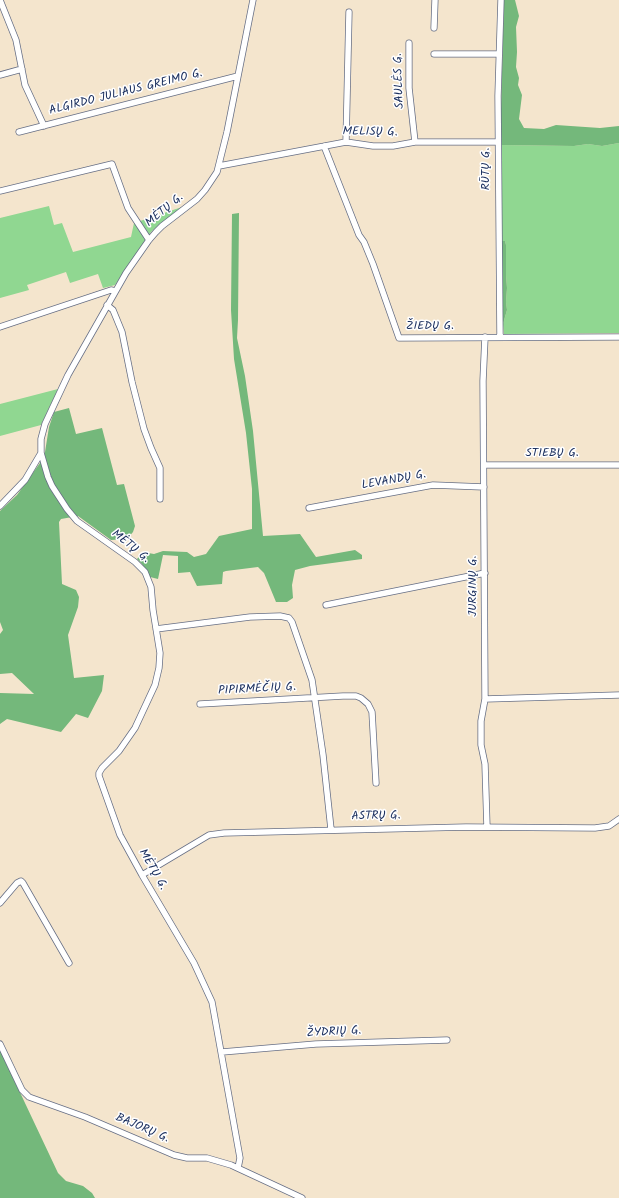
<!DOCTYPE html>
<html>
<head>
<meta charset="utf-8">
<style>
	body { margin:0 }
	canvas { display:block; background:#f4e5cd }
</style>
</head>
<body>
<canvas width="619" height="1198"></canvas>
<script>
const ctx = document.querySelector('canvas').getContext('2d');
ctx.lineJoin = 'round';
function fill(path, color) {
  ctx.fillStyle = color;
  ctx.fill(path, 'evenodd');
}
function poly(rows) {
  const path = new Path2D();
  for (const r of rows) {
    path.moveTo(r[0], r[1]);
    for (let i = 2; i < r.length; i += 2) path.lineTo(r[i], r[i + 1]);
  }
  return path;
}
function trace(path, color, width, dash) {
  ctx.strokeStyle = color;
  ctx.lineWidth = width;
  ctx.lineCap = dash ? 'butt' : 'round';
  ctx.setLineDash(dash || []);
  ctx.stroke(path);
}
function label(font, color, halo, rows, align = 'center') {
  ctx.font = font + ' Kalam,sans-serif';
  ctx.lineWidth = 3;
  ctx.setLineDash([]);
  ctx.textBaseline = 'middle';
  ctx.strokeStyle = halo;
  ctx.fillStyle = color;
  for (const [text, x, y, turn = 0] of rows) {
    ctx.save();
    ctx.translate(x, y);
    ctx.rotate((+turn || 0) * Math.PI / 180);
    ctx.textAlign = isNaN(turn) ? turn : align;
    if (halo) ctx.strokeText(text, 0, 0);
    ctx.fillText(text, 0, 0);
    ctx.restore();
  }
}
const green = poly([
	[619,143,619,333,504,334,503,324,507,310,506,302,507,288,506,275,506,245,505,241,502,241,500,145,574,146,588,144,602,146],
	[49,206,54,225,62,223,73,252,131,237,134,223,185,206,161,223,151,232,115,285,103,288,98,274,70,283,66,272,27,285,29,290,0,298,0,218],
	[58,389,41,425,0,436,0,404]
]);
const forest = poly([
	[504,0,515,0,519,16,516,27,517,52,516,67,519,78,518,85,522,95,519,119,524,128,544,129,556,125,600,128,619,126,619,143,602,146,588,144,574,146,500,145],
	[239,213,238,320,237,338,245,376,253,431,263,536,300,534,316,557,355,550,362,555,362,559,310,566,295,570,292,585,293,598,287,602,276,602,264,573,258,567,226,571,223,572,222,584,197,586,190,572,178,573,178,556,163,555,158,579,150,577,142,564,137,559,143,552,154,554,163,551,187,552,194,557,206,554,219,536,252,529,252,489,246,433,234,359,231,310,232,214],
	[502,241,505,241,506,245,506,275,507,288,506,302,507,310,503,324,500,323],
	[69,408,76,434,102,428,117,485,124,484,135,526,133,532,127,539,111,540,78,516,61,519,59,522,62,584,76,590,79,597,78,607,68,635,74,678,104,675,102,691,88,718,76,714,61,732,7,719,0,724,0,693,34,694,12,673,0,674,0,634,3,630,0,622,0,511,17,495,40,463,45,452,49,427,54,412],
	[0,1050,58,1173,66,1181,83,1186,92,1193,95,1198,0,1198]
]);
const street = poly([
	[0,0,16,40,25,85,44,126],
	[434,28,435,0],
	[409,43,409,88,415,142],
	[434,54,499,54],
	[0,75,22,69],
	[19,132,238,76],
	[346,142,349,12],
	[324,146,359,235,364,242,373,264,399,338,619,337],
	[219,166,346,142,373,146,393,146,415,142,498,142],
	[0,191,112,164,128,208,149,240],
	[107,305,113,310,122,332,132,382,144,429,151,448,160,468,160,499],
	[0,327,111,290,115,291],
	[485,337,483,381,485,699,619,695],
	[500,337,498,96,501,0],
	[484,465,619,465],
	[0,506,25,480,41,453],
	[309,508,433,485,484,487],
	[326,605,485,573],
	[156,629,250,617,280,616,289,618,292,622,312,680,323,755,331,829],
	[485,699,481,721,481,745,485,764,487,827],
	[200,704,343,696,356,696,361,698,368,704,372,712,376,783],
	[142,875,209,835,224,833,466,827,595,828,609,826,619,819],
	[0,903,17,883,21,881,23,883,69,963],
	[0,1044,22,1090,29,1097,85,1117,174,1155,187,1158,207,1158,231,1165,302,1198],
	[222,1052,316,1044,447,1040],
	[238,1168,240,1158,212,1002,194,963,142,875,120,835,99,776,99,773,102,768,119,751,135,728,155,685,159,668,160,653,153,610,151,587,145,572,135,562,77,521,67,509,52,486,48,477,41,453,41,439,45,424,68,375,126,273,149,240,156,232,162,226,197,199,205,190,217,172,227,132,253,0]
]);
const streetNames = [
	["SAULĖS G.",400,81,-92],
	["ALGIRDO JULIAUS GREIMO G.",126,93,-14],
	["MELISŲ G.",370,133,1],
	["RŪTŲ G.",487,169,-90],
	["MĖTŲ G.",165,211,-40],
	["ŽIEDŲ G.",430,327],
	["STIEBŲ G.",552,454],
	["LEVANDŲ G.",394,481,-10],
	["MĖTŲ G.",130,547,39],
	["JURGINŲ G.",474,586,-90],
	["PIPIRMĖČIŲ G.",257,690,-3],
	["ASTRŲ G.",376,817,-1],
	["MĖTŲ G.",152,870,60],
	["ŽYDRIŲ G.",334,1033,-3],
	["BAJORŲ G.",142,1129,23]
];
fill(green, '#90d791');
fill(forest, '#74b87b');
trace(street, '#676f85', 7);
trace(street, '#fff', 5.5);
label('12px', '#1b2f5e', '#fff', streetNames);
</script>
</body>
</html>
